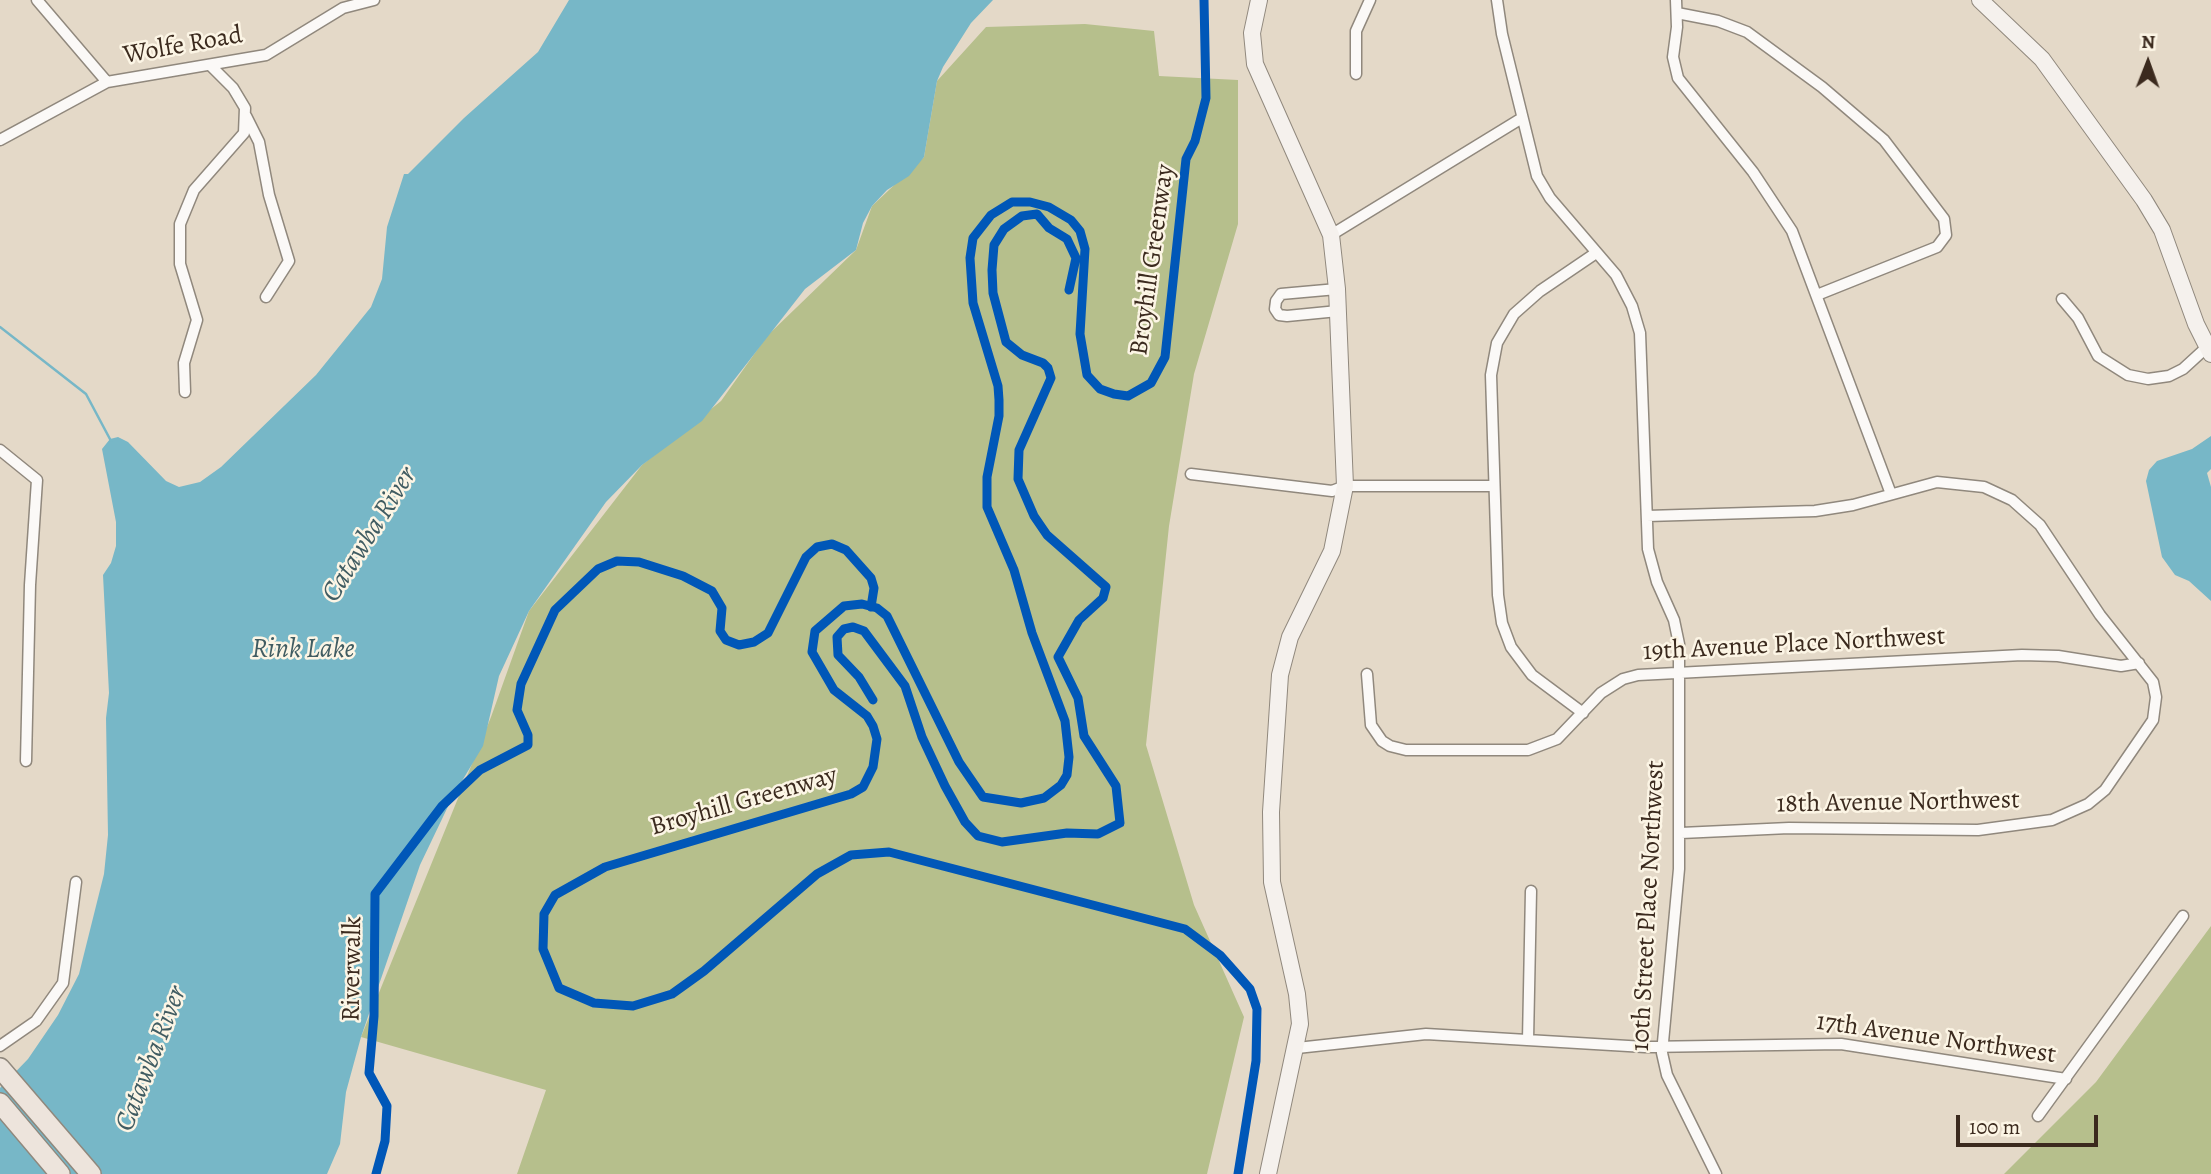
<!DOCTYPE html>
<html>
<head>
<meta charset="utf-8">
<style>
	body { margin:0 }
	#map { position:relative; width:2211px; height:1174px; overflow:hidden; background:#e4d9c8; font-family:Alegreya,serif }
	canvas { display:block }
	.north { position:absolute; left:2113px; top:28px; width:70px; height:70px; -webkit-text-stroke:5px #fcf5e5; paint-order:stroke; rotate:1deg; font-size:19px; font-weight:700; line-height:28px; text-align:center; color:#3b2a1e }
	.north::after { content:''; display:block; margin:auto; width:24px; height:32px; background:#3b2a1e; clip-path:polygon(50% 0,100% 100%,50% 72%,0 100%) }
	.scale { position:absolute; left:1956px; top:1115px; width:142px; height:32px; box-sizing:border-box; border:4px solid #3b2a1e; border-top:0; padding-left:9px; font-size:21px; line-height:24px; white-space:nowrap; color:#3b2a1e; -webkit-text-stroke:5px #fcf5e5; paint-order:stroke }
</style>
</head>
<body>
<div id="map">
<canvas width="2211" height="1174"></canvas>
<div class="north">N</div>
<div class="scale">100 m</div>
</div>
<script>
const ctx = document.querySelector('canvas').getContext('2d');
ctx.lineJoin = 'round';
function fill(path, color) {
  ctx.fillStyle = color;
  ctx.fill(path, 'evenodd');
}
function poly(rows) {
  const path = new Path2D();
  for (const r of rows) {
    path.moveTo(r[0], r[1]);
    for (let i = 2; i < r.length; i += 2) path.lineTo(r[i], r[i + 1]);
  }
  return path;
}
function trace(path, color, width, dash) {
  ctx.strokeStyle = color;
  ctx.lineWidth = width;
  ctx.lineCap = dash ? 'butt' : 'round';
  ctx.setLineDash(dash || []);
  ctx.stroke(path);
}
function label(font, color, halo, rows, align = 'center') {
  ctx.font = font + ' Alegreya,serif';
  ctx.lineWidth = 5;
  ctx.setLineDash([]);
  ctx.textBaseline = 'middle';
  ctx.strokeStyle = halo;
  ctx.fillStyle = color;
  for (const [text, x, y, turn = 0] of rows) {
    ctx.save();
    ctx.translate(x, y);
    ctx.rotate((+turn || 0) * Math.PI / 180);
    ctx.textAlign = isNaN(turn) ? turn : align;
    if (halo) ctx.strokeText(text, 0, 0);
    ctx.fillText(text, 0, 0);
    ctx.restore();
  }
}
const forest = poly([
	[1085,24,1154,31,1159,76,1238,80,1238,224,1194,374,1169,526,1146,745,1194,905,1244,1017,1207,1174,517,1174,546,1090,361,1037,491,717,529,611,642,465,721,401,767,336,856,250,872,206,924,157,937,81,986,27],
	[2211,926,2211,1174,2004,1174,2096,1082]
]);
const water = poly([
	[569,0,993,0,971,23,943,67,937,81,924,157,909,176,887,190,872,206,863,223,856,250,805,289,702,421,642,465,606,502,529,611,499,676,483,746,453,796,420,865,361,1037,346,1092,340,1144,327,1174,0,1174,0,1088,28,1059,58,1015,79,974,104,874,108,835,106,718,109,693,103,575,111,563,116,546,116,522,102,449,110,439,118,437,128,442,166,481,179,487,200,482,221,467,316,375,371,307,382,279,387,227,404,174,408,174,464,118,538,52],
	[2211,436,2211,469,2207,473,2211,487,2211,601,2189,581,2175,575,2162,557,2146,481,2149,470,2157,461,2192,449]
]);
const stream = poly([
	[0,327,86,394,111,441]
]);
const street = poly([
	[37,0,107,82],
	[1497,0,1502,34,1537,176,1550,198,1616,275,1632,306,1640,333,1648,549,1657,582,1674,620,1679,644,1679,869,1662,1053,1667,1075,1716,1174],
	[1676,0,1677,27,1673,57,1678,78,1753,172,1792,231,1891,494],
	[1677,13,1718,21,1747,32,1822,87,1884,140,1944,219,1946,235,1937,247,1817,295],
	[1356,74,1356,31,1370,0],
	[246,116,259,142,269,195,289,261,266,297],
	[0,140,107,82,266,55,343,8,374,0],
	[1331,235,1522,118],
	[1337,289,1281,294,1276,301,1275,309,1279,315,1287,316,1338,311],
	[2062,299,2078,318,2098,356,2128,375,2148,379,2169,376,2183,369,2207,347],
	[185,392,184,363,197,320,180,264,180,224,194,190,244,133,245,108,233,88,211,66],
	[0,450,37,480,30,585,26,761],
	[1191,474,1332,491,1345,486,1494,486],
	[1647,516,1815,511,1853,505,1937,482,1984,487,2012,500,2040,525,2100,615,2153,682,2156,697,2153,720,2105,790,2088,804,2052,820,1978,830,1789,828,1681,833],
	[1367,674,1371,725,1382,741,1390,746,1406,750,1528,750,1557,739,1601,693,1623,679,1638,675,2022,655,2058,656,2121,666,2139,663],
	[1583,713,1532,675,1511,647,1502,623,1498,595,1491,375,1497,343,1514,314,1540,291,1596,253],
	[1528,1040,1531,891],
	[0,1046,36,1021,63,983,76,882],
	[1297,1048,1426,1034,1645,1047,1841,1044,2066,1079],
	[2038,1116,2183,916]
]);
const secondary = poly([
	[1259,0,1252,33,1255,64,1331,235,1337,289,1345,486,1332,551,1290,637,1280,675,1271,812,1272,882,1297,994,1300,1024,1268,1174],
	[1980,0,2042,59,2144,200,2162,230,2196,324,2211,354]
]);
const highway = poly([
	[0,1068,91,1174],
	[0,1103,60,1174]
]);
const cycleway = poly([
	[1204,0,1206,98,1195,141,1186,159,1165,357,1151,383,1128,396,1114,394,1100,389,1087,375,1080,334,1085,249,1080,231,1071,220,1049,207,1030,202,1012,202,991,215,973,238,970,258,973,303,998,386,999,400,999,416,987,477,987,507,1014,570,1032,633,1065,721,1069,757,1067,775,1061,785,1044,798,1021,803,983,797,959,762,887,616,877,608,862,604,844,606,815,631,812,652,834,690,867,716,873,726,877,739,873,767,863,787,851,794,605,867,555,895,544,914,543,949,559,988,594,1003,633,1006,672,994,704,971,817,874,851,855,889,852,1185,929,1220,955,1236,973,1250,989,1257,1009,1256,1061,1238,1174],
	[873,700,859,677,838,655,837,637,844,629,853,627,864,631,905,686,922,737,945,786,965,822,978,836,1002,842,1067,833,1098,834,1120,823,1116,786,1084,736,1078,698,1058,657,1079,620,1103,598,1106,587,1047,535,1034,516,1018,479,1019,450,1051,378,1048,368,1043,363,1022,355,1006,342,993,293,992,270,994,245,1004,229,1022,216,1037,214,1049,228,1067,239,1076,258,1069,290],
	[376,1174,385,1141,387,1106,369,1073,374,1016,375,894,442,806,480,770,528,745,528,735,517,710,521,684,555,610,598,569,617,561,639,562,683,576,712,591,722,608,720,631,726,640,739,645,754,642,768,633,806,557,817,547,832,544,846,550,871,578,874,588,871,607]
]);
const streetNames = [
	["Wolfe Road",183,46,-10],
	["Broyhill Greenway",1153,260,-82],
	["19th Avenue Place Northwest",1794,645,-3],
	["Broyhill Greenway",744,802,-16],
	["18th Avenue Northwest",1898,803,-1],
	["10th Street Place Northwest",1649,906,-87],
	["Riverwalk",353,969,-89],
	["17th Avenue Northwest",1936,1039,8]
];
const waterNames = [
	["Catawba River",370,535,-58],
	["Rink Lake",303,650],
	["Catawba River",152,1059,-69]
];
fill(forest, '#b6bf8c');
fill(water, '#77b7c7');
trace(stream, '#77b7c7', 2.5);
trace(street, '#90887d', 13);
trace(secondary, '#90887d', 18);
trace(highway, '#90887d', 22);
trace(street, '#fbf9f7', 10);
trace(secondary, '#f5f1ed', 16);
trace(highway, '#ede4dc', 19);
trace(cycleway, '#0057b8', 9);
label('26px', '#3b2a1e', '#fcf5e5', streetNames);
label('italic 28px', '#405c62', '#fcf5e5', waterNames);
</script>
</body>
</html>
